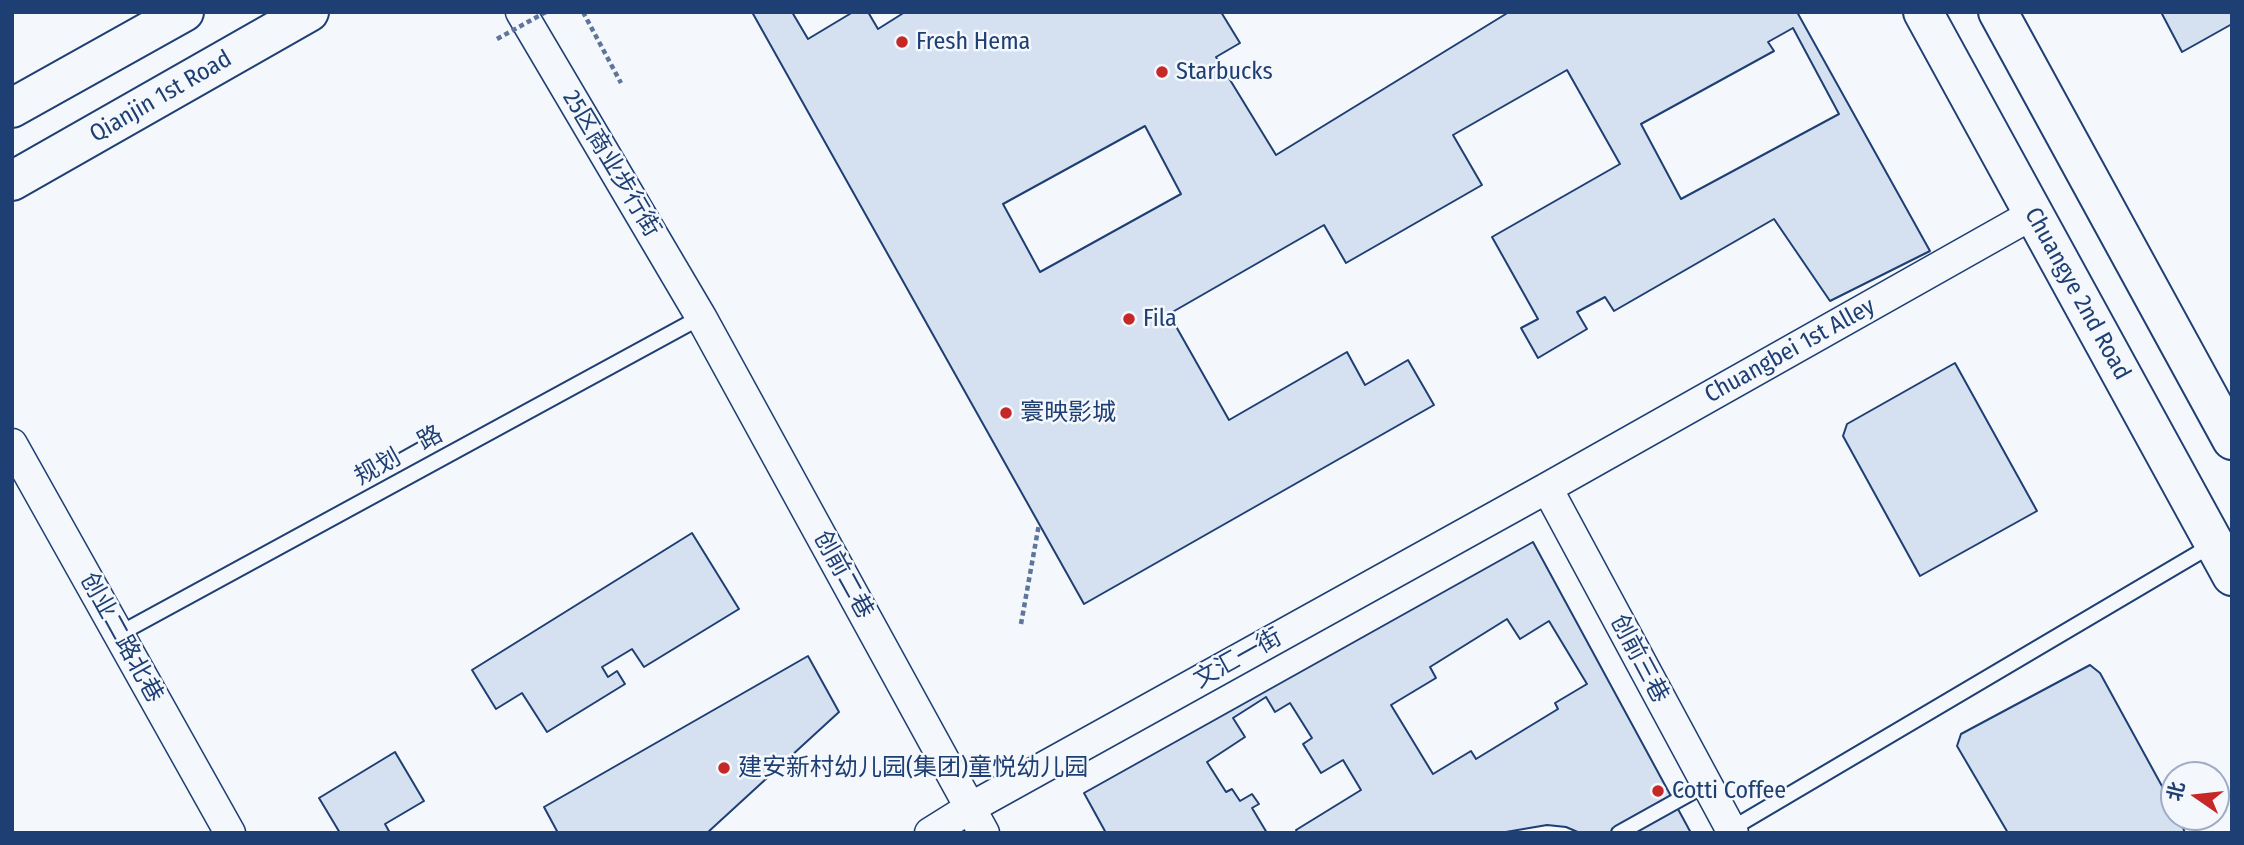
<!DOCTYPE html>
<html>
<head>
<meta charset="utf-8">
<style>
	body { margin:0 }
	#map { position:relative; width:2244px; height:845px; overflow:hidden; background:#f4f7fb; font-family:"Fira Sans Condensed","Noto Sans SC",sans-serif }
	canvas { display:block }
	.frame { position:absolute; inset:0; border:14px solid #1d3f73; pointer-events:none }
	.north { position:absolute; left:2160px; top:761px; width:70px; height:70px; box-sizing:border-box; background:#f4f7fb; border:2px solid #9eadc5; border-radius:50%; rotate:284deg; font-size:19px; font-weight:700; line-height:28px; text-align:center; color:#1d3f73 }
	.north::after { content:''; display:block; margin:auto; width:24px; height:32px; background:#c62828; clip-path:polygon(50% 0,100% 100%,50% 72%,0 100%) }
</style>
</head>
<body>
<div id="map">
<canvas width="2244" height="845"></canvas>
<div class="frame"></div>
<div class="north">北</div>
</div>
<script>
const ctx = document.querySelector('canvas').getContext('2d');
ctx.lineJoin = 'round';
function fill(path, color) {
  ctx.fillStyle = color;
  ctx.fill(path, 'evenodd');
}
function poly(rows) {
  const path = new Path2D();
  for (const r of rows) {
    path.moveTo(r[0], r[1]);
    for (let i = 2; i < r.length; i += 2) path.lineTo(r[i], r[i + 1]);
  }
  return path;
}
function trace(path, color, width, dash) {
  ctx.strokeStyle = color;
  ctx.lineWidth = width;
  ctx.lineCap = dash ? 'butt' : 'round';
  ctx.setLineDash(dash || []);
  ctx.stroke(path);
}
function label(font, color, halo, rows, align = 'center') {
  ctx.font = font + ' "Fira Sans Condensed","Noto Sans SC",sans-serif';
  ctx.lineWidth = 5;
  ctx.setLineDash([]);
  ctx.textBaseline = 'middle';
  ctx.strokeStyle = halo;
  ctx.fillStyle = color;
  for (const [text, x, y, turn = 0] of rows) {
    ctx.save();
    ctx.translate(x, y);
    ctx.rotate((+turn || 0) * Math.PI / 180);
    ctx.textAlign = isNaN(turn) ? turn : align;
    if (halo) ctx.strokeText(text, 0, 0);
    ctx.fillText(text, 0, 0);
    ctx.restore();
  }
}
const building = poly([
	[752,12,1221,12,1240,43,1216,57,1276,155,1509,12,1797,12,1930,251,1830,301,1774,219,1614,311,1605,297,1577,312,1587,329,1538,358,1521,328,1538,319,1492,237,1620,164,1567,70,1453,135,1482,185,1346,263,1324,225,1169,314,1229,420,1347,352,1365,385,1408,360,1434,405,1084,604,752,12],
	[1145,126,1181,194,1040,272,1003,204,1145,126],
	[792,12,853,12,808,39,792,12],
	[868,12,905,12,878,29,868,12],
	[2161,12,2232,12,2232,24,2182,52,2161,12],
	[1793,28,1839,114,1681,199,1641,124,1774,51,1768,42,1793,28],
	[1955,363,2037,511,1920,576,1843,436,1847,424,1955,363],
	[692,533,739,609,644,667,632,649,602,667,608,677,617,671,625,684,547,732,522,693,496,709,472,670,692,533],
	[1533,542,1691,833,1580,833,1566,827,1547,825,1500,833,1106,833,1084,793,1533,542],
	[1507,619,1520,639,1549,621,1587,684,1555,703,1558,709,1476,759,1471,751,1433,774,1391,705,1436,678,1430,667,1507,619],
	[808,656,839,712,707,833,558,833,544,807,808,656],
	[2090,665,2100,673,2174,808,2174,817,2179,817,2185,833,2008,833,1957,746,1961,734,2090,665],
	[1266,697,1275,712,1290,703,1312,738,1303,744,1321,773,1343,760,1361,790,1296,830,1298,833,1267,833,1252,808,1259,804,1252,794,1240,801,1232,789,1226,792,1207,762,1245,737,1233,718,1266,697],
	[395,752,424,801,385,824,390,833,340,833,319,798,395,752]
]);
const path = poly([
	[583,12,621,83],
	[1021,624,1039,524]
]);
const lane = poly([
	[119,634,701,317],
	[1731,829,2212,545],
	[1619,833,1707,784]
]);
const street = poly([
	[521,12,701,317,984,833],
	[12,444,230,833],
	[1547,488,1733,833],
	[930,833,970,808,1547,488,2033,214]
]);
const primary = poly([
	[1923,12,2232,576],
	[1998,12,2232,440],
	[12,108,184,12],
	[12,181,309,12]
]);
const pathBridge = poly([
	[497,39,546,12]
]);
const markers = [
	[902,42,7,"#c62828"],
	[1162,72,7,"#c62828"],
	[1129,319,7,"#c62828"],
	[1006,413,7,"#c62828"],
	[724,768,7,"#c62828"],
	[1658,791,7,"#c62828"]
];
const poiNames = [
	["Fresh Hema",916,42],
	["Starbucks",1176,72],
	["Fila",1143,319],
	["寰映影城",1020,413],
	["建安新村幼儿园(集团)童悦幼儿园",738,768],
	["Cotti Coffee",1672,791]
];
const streetNames = [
	["Qianjin 1st Road",161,97,-30],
	["25区商业步行街",611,164,59],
	["Chuangye 2nd Road",2077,294,61],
	["Chuangbei 1st Alley",1790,351,-29],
	["规划一路",399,456,-29],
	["创前二巷",843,575,61],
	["创业二路北巷",121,638,61],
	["文汇一街",1238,659,-29],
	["创前三巷",1639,659,62]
];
fill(building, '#d5e0f0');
trace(building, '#1d3f73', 2);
trace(lane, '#1d3f73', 18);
trace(street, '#1d3f73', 33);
trace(primary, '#1d3f73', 42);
trace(path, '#5e769c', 4.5, [5, 3.5]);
trace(lane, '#f4f7fb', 14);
trace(street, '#f4f7fb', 30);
trace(primary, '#f4f7fb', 38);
trace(pathBridge, '#5e769c', 4.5, [5, 3.5]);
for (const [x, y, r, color] of markers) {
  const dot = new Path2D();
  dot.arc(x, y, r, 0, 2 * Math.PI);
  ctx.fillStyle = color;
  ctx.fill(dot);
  trace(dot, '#f4f7fb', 2.5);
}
label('24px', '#1d3f73', '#f4f7fb', poiNames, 'left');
label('24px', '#1d3f73', '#f4f7fb', streetNames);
</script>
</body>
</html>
